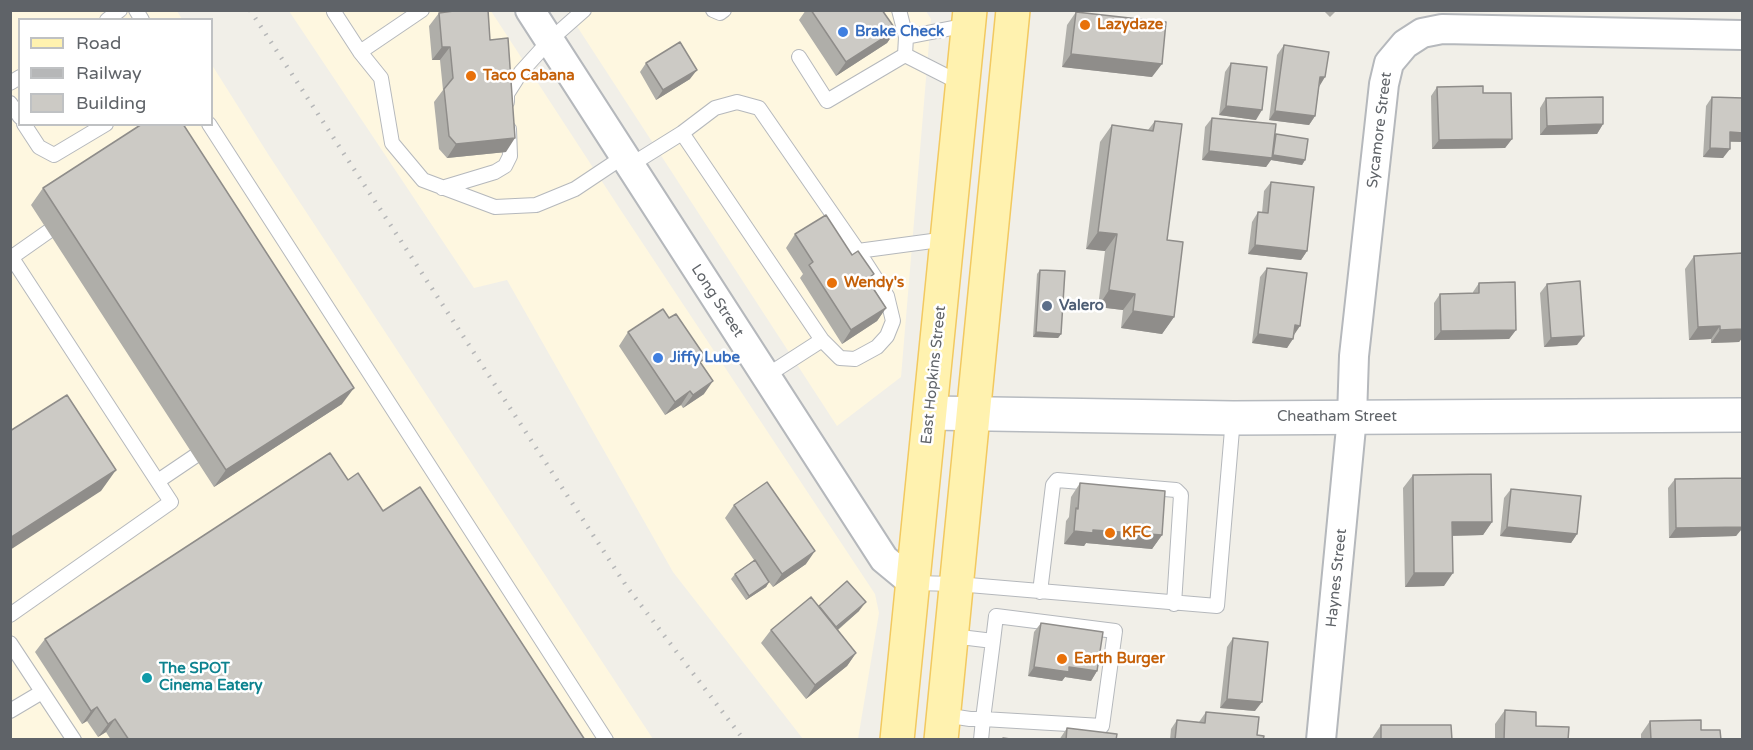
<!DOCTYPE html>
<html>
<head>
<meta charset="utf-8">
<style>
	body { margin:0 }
	#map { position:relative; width:1753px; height:750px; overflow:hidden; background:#f1efe8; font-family:"Varela Round",sans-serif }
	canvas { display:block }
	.frame { position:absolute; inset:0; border:12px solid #5f6368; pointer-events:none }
	.legend { position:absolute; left:18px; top:18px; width:195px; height:108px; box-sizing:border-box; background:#fff; border:2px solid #bfc1c3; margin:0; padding:8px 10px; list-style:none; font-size:18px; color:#5f6368 }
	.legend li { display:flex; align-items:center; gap:12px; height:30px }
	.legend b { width:30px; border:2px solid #bfc1c3 }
</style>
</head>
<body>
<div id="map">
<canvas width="1753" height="750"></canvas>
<div class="frame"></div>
<ul class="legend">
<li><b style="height:8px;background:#fff2af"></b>Road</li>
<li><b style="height:8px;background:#b6b7b8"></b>Railway</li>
<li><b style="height:16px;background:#cccac5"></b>Building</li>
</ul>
</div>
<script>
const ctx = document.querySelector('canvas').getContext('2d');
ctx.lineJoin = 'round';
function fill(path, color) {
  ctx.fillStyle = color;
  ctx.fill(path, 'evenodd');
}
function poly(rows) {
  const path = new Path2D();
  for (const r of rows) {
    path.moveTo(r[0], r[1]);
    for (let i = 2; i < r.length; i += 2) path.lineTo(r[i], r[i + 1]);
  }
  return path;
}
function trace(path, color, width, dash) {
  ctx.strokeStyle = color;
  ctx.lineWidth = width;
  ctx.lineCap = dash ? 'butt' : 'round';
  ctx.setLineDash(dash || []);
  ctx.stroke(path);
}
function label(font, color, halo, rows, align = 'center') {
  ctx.font = font + ' "Varela Round",sans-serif';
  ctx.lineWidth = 5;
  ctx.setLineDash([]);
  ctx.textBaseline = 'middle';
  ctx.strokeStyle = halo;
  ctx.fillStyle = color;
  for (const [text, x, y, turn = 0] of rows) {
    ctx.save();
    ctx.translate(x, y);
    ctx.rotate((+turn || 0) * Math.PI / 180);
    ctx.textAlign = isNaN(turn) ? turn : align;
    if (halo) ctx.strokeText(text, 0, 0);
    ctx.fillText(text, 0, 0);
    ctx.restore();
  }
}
const commercial = poly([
	[10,11,177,11,182,19,20,20,20,124,212,124,212,65,268,154,653,739,11,739],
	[289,11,491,11,618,206,875,594,879,613,858,739,803,739,673,572,507,280,474,288],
	[567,11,926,11,931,19,901,377,837,426]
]);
const lane = poly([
	[136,10,142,20],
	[336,10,334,12,360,52],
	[422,10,360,52,381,78,392,143,423,180,495,207,536,205,575,189,623,157],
	[713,10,720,13,724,10],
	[899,10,906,37,905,55,962,84],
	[107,20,120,10],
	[906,37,968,25],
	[799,57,827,101,905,55],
	[10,83,20,77],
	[507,102,507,94,521,72,550,40,584,10],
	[10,103,20,117],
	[24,124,39,147,54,155,106,124],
	[209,124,606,740],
	[682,133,822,340],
	[629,166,682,133,715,108,737,102,759,108,858,251],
	[442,188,495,172,505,166,510,156,509,129],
	[10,255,171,502,10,615],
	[12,257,49,231],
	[766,376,822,340,840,358,855,359,877,347,887,336,893,321,887,296,858,251,947,239],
	[158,481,195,456],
	[913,583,957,584,1217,606,1233,418],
	[1040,592,1053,485,1057,480,1176,490,1181,495,1174,604],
	[952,636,993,641],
	[10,643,74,740],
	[10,711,42,692],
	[944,715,970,719,983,719,1102,726,1115,631,996,616,993,641,983,719,981,740]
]);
const street = poly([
	[530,10,884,559,913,583],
	[1321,740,1352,417,1354,356,1384,84,1389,63,1405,44,1422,33,1442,29,1742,35]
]);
const secondary = poly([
	[931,413,1233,418,1742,415]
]);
const primary = poly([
	[897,740,970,10],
	[941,740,1013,10]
]);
const rail = poly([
	[250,10,627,587,744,740]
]);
const wall = poly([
	[806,10,882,10,896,30,887,43,836,76,799,20],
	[1323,10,1337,10,1330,17],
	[1076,12,1152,77,1062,67,1067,25],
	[439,13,490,40,506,152,447,158,439,149,434,102,443,90,440,60,432,60,429,26],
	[1284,45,1319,87,1315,116,1309,125,1269,120,1277,55],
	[646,63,690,79,656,100,640,72],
	[1231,63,1256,120,1219,115,1225,72],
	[1437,87,1483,93,1512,139,1505,148,1432,149,1431,96],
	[1712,97,1743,98,1743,142,1730,142,1723,158,1703,157,1706,106],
	[1546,98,1603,124,1597,134,1540,135,1540,108],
	[1212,118,1274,137,1276,134,1305,160,1302,165,1271,160,1266,167,1202,160,1205,127],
	[1155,121,1167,240,1174,317,1162,334,1121,328,1123,310,1098,307,1105,251,1086,249,1100,142,1112,125,1148,130],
	[1271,182,1307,251,1301,260,1248,254,1252,222,1258,212,1262,213,1264,191],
	[43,188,342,404,214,487,31,205],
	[795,234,869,282,886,308,877,321,842,344,800,278,803,274,786,248],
	[1743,253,1743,337,1739,342,1711,343,1711,339,1689,340,1685,269,1694,256],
	[1267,268,1294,335,1287,348,1252,343,1260,277],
	[1040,270,1061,334,1058,338,1033,337,1037,274],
	[1479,283,1516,330,1509,339,1434,340,1434,303,1440,294,1473,293,1473,292],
	[1547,284,1577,345,1544,347,1540,293],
	[628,332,702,364,704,394,683,408,681,405,665,415,619,346],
	[1413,475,1492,522,1483,535,1452,536,1444,586,1405,587,1403,488],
	[1742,478,1743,528,1736,536,1669,538,1668,488,1675,479],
	[348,480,383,511,585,740,111,740,106,732,98,737,87,721,82,724,35,652,45,639],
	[1080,483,1162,535,1152,549,1086,543,1084,546,1064,544,1066,521,1069,517,1071,497],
	[1511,489,1577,534,1571,543,1500,536,1504,498],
	[734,505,806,564,773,587,769,582,766,587,746,600,731,579,735,574,754,560,725,518],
	[819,606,859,611,838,630,856,653,847,666,806,699,761,643,771,630],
	[1041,623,1097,671,1091,681,1065,677,1062,681,1028,676,1034,632],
	[1233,638,1255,711,1220,708,1227,647],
	[1505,710,1536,726,1568,740,1495,740,1495,724],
	[1206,712,1257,735,1263,740,1170,740,1171,729,1177,720,1199,722],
	[1650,721,1701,730,1721,740,1641,740,1641,734],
	[1381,725,1452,740,1371,740],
	[1067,728,1116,740,1059,740]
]);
const shadedWall = poly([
	[896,30,887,43,836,76,846,62],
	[442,47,450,47,440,60,432,60],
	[1071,54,1162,64,1152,77,1062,67],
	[697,70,690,79,656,100,663,90],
	[1320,77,1325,77,1319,87],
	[1226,106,1262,110,1256,120,1219,115],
	[1275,111,1315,116,1309,125,1269,120],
	[1603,124,1597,134,1540,135,1547,126],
	[1730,132,1743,133,1743,142,1724,141],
	[515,138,506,152,447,158,456,144],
	[1512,139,1505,148,1432,149,1439,140],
	[1710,148,1730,149,1723,158,1703,157],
	[1209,151,1273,155,1305,160,1302,165,1271,160,1266,167,1202,160],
	[1098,232,1117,234,1105,251,1086,249],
	[1255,245,1307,251,1301,260,1248,254],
	[1109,290,1135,294,1123,310,1098,307],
	[886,308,877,321,842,344,851,330],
	[1133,311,1174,317,1162,334,1121,328],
	[1295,325,1300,326,1294,335],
	[1720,326,1711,339,1689,340,1698,327],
	[1743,329,1743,337,1739,342,1711,343,1720,330],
	[1516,330,1509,339,1434,340,1441,331],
	[1036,332,1061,334,1058,338,1033,337],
	[1258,334,1293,339,1287,348,1252,343],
	[1584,336,1577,345,1544,347,1551,338],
	[713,381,704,394,683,408,693,395],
	[354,388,342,404,214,487,226,470],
	[690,391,681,405,665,415,675,402],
	[116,470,101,491,10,550,10,538],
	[1452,522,1492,522,1483,535,1443,536],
	[1507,527,1577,534,1571,543,1500,536],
	[1743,527,1736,536,1669,538,1676,528],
	[1093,530,1162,535,1152,549,1086,543,1084,546,1064,544,1074,531],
	[815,551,806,564,773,587,782,574],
	[1414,573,1453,573,1444,586,1405,587],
	[769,582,766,587,746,600,749,596],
	[866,602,859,611,829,637,836,628],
	[856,653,847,666,806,699,815,685],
	[1034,667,1069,667,1097,671,1091,681,1065,677,1062,681,1028,676],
	[1227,699,1262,702,1255,711,1220,708],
	[97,707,87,721,82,724,91,711],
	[115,719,106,732,98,737,108,724]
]);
const building = poly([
	[461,10,488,10,490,40,508,38,515,138,456,144,449,136,444,89,453,78,450,47,442,47,439,13,461,10],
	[811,10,882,10,896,30,846,62,811,10],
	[1076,12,1166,22,1162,64,1071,54,1076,12],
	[680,42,697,70,663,90,646,63,680,42],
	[1284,45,1329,52,1325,77,1320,77,1315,116,1275,111,1284,45],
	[1231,63,1267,67,1262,110,1226,106,1231,63],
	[1483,86,1483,93,1511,93,1512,139,1439,140,1437,87,1483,86],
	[1603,97,1603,124,1547,126,1546,98,1603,97],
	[1712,97,1743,98,1743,133,1730,132,1730,149,1710,148,1712,97],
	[1212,118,1276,124,1272,158,1209,151,1212,118],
	[1155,121,1182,124,1167,240,1183,242,1174,317,1133,311,1135,294,1109,290,1117,234,1098,232,1112,125,1153,131,1155,121],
	[142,124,183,124,354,388,226,470,43,188,142,124],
	[1276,134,1308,139,1305,160,1273,155,1276,134],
	[1271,182,1314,187,1307,251,1255,245,1258,212,1268,213,1271,182],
	[826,215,852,255,858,251,874,274,867,279,886,308,851,330,809,265,813,262,795,234,826,215],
	[1743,253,1743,329,1720,330,1720,326,1698,327,1694,256,1743,253],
	[1267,268,1307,273,1300,326,1295,325,1293,339,1258,334,1267,268],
	[1040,270,1065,271,1061,334,1036,332,1040,270],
	[1580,281,1584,336,1551,338,1547,284,1580,281],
	[1515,282,1516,330,1441,331,1440,294,1479,293,1479,283,1515,282],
	[663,309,669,318,676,314,706,358,700,362,713,381,693,395,690,391,675,402,628,332,663,309],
	[67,395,116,470,10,538,10,431,67,395],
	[330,453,348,480,358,473,383,511,420,487,585,740,129,740,115,719,108,724,97,707,91,711,45,639,330,453],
	[1491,474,1492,522,1452,522,1453,573,1414,573,1413,475,1491,474],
	[1742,478,1743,527,1676,528,1675,479,1742,478],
	[767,482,815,551,782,574,734,505,767,482],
	[1080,483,1165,491,1162,535,1093,530,1093,533,1074,531,1076,508,1078,509,1080,483],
	[1511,489,1581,496,1577,534,1507,527,1511,489],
	[755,560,769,582,749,596,735,574,755,560],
	[847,581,866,602,836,627,819,606,847,581],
	[811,597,856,653,815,685,771,630,811,597],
	[1041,623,1103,632,1097,671,1069,667,1069,672,1034,667,1041,623],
	[1233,638,1268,642,1262,702,1227,699,1233,638],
	[1505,710,1536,712,1536,726,1569,727,1568,740,1504,740,1505,710],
	[1206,712,1259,717,1257,735,1264,736,1263,740,1175,740,1177,720,1205,723,1206,712],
	[1701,720,1701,730,1720,730,1721,740,1651,740,1650,721,1701,720],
	[1381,725,1451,725,1452,740,1381,740,1381,725],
	[1067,728,1117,734,1116,740,1066,740,1067,728],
	[1003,738,1018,740,1003,740,1003,738]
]);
const markers = [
	[1085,25,6,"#e8710a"],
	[843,32,6,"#3f7fe0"],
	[471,76,6,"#e8710a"],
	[832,283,6,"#e8710a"],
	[1047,306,6,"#5c6f8a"],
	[658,358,6,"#3f7fe0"],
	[1110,533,6,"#e8710a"],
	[1062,659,6,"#e8710a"],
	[147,678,6,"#0f9aa8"]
];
const foodNames = [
	["Lazydaze",1097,25],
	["Taco Cabana",483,76],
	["Wendy's",844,283],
	["KFC",1122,533],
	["Earth Burger",1074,659]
];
const shopNames = [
	["Brake Check",855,32],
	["Jiffy Lube",670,358]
];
const streetNames = [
	["Sycamore Street",1380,130,-83],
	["Long Street",717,301,57],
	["East Hopkins Street",934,375,-84],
	["Cheatham Street",1337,417],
	["Haynes Street",1337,578,-84]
];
const serviceNames = [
	["Valero",1059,306]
];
const cultureNames = [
	["The SPOT",159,669],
	["Cinema Eatery",159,686]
];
fill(commercial, '#fef7e0');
trace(lane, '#b5b8bc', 16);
trace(street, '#b5b8bc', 32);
trace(secondary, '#b6babf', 36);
trace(primary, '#f2c960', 36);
trace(lane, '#fff', 14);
trace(street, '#fff', 28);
trace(secondary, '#fff', 33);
trace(primary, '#fff2af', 33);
trace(rail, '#b6b7b8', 4.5, [1.5, 8]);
fill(wall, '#afaea9');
fill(shadedWall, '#8f8d8a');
fill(building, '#cccac5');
trace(building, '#8f8d8a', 1.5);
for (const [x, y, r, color] of markers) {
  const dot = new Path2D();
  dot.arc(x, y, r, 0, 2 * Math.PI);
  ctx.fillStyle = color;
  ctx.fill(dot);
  trace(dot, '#fff', 2);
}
label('bold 15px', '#c56008', '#fff', foodNames, 'left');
label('bold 15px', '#366cbe', '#fff', shopNames, 'left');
label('15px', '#5f6368', '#fff', streetNames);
label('bold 15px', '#4e5e75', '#fff', serviceNames, 'left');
label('bold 15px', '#0d838f', '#fff', cultureNames, 'left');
</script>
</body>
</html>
